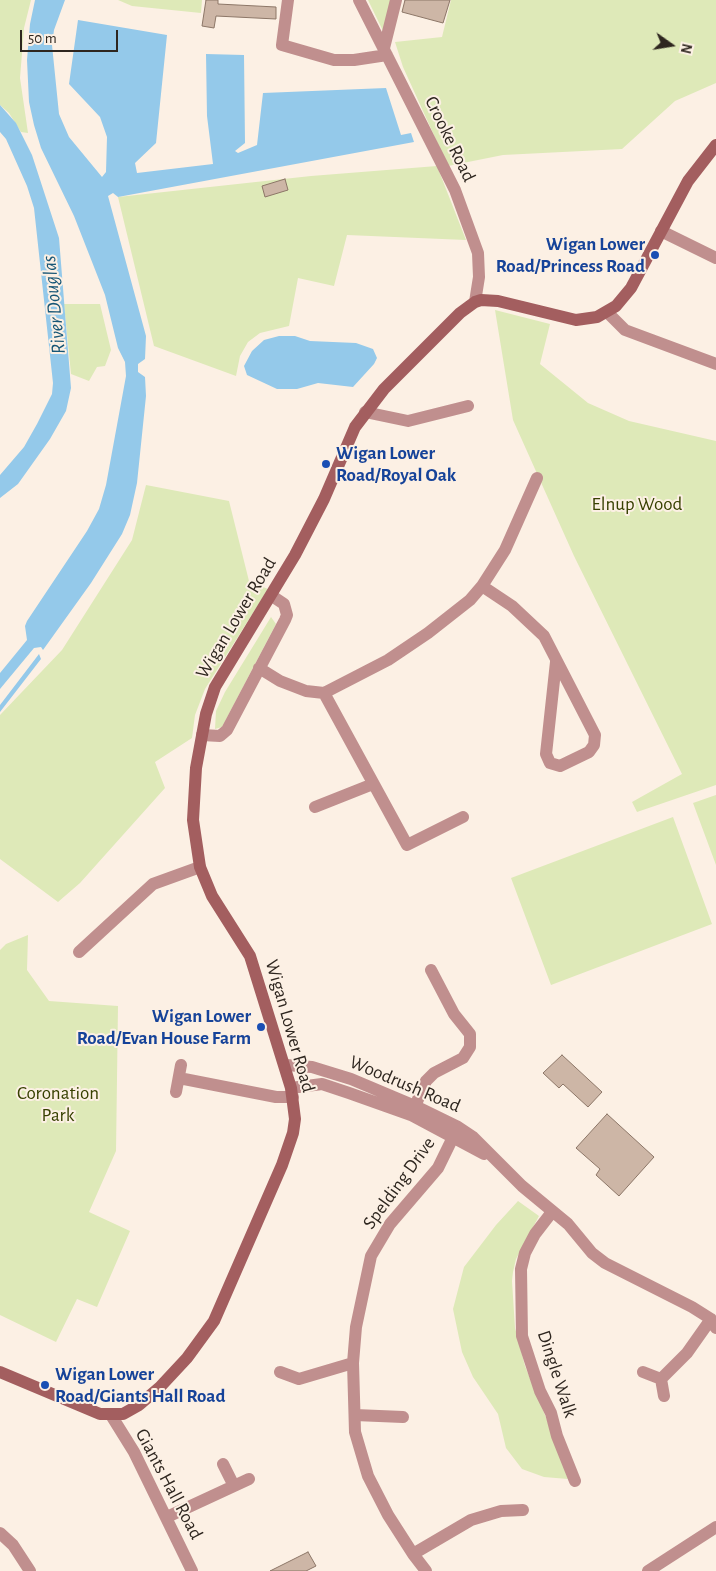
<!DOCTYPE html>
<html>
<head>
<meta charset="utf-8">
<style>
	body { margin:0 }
	#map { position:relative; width:716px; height:1571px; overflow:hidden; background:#fcf0e4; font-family:"Alegreya Sans",sans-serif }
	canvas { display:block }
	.north { position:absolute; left:646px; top:20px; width:50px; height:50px; -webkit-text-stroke:4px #fcf0e4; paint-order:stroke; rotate:103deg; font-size:14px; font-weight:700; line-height:20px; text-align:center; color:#2e261f }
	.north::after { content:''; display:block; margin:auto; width:18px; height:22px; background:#2e261f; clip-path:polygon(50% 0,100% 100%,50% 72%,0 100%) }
	.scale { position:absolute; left:20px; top:30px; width:98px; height:22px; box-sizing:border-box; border:2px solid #2e261f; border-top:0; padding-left:6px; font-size:15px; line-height:18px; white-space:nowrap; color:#2e261f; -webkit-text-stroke:4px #fcf0e4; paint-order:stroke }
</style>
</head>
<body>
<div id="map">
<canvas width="716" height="1571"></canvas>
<div class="north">N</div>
<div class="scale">50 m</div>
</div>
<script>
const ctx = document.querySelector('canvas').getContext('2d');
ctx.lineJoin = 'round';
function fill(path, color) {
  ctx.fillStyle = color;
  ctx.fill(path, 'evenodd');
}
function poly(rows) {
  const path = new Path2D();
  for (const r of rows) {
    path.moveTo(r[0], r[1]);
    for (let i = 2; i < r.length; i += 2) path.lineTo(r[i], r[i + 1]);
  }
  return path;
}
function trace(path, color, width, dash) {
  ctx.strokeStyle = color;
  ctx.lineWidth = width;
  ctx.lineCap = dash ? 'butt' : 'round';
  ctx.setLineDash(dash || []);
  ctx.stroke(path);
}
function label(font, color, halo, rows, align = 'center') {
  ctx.font = font + ' "Alegreya Sans",sans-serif';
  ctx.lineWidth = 4;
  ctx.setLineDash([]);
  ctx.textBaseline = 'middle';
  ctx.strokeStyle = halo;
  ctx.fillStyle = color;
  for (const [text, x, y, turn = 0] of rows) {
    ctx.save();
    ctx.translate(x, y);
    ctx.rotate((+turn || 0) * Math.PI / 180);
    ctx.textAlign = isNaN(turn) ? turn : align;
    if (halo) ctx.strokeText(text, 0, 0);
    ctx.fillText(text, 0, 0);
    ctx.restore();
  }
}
const green = poly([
	[0,0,31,0,24,28,20,78,28,133,21,132,9,113,0,105],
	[118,0,202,0,201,13,132,6],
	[368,0,392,0,384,33],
	[451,0,716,0,716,83,675,101,622,149,503,155,448,166,403,67,395,42,442,37],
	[437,166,466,240,347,235,334,286,298,278,289,326,260,333,248,342,240,356,236,376,154,346,118,197,311,176],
	[64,304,100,304,111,350,105,366,97,367,89,381,71,374],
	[495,310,550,324,540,364,588,403,629,421,716,441,716,785,637,812,632,802,682,774,574,556,513,420],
	[146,485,229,501,249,581,268,589,205,689,195,715,192,738,155,762,165,788,80,883,58,902,0,859,0,715,62,650,132,540],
	[271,617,276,624,222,727,215,729,216,711,225,692],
	[716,795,716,865,693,803],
	[673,817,712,924,551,985,511,878],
	[28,935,27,970,49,1001,118,1006,116,1151,89,1212,130,1231,97,1307,77,1299,56,1342,0,1315,0,950,6,944],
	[518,1201,539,1216,516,1259,513,1272,512,1281,515,1328,525,1366,547,1420,568,1479,544,1477,522,1469,506,1448,498,1414,473,1377,462,1352,453,1309,464,1267,496,1225]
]);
const water = poly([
	[35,0,65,0,54,30,52,45,59,114,69,137,102,177,106,172,107,137,100,117,69,84,78,20,167,35,156,143,135,163,137,173,213,164,207,116,206,54,244,55,245,143,235,151,238,153,257,145,263,93,386,88,401,135,411,133,414,142,118,197,113,193,108,196,146,336,145,359,138,364,138,372,145,377,146,396,137,483,130,515,122,534,91,583,43,650,41,647,34,648,0,689,0,673,27,640,25,626,27,621,87,531,99,509,106,485,126,376,125,362,118,348,105,295,74,216,41,148,34,125,29,102,27,60,30,24],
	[0,105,16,123,32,155,59,238,71,388,66,411,50,439,18,484,0,498,0,475,24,447,37,424,52,394,53,383,34,208,27,186,6,139,0,132],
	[279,336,295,336,310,341,356,343,373,349,377,358,374,364,353,387,318,383,297,389,277,389,247,375,244,366,252,351,264,340],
	[39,654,41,659,0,712,0,705]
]);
const building = poly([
	[206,0,218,0,218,4,276,7,276,19,216,16,214,28,202,26,206,0],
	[405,0,450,0,443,23,402,12,405,0],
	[285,179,288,190,265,197,262,186,285,179],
	[562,1055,602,1092,588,1107,563,1084,559,1088,543,1073,562,1055],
	[607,1114,654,1157,619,1196,596,1175,600,1169,576,1148,607,1114],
	[308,1552,316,1566,306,1571,270,1571,308,1552]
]);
const minor = poly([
	[288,0,282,45,334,60,354,60,387,55],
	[359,0,455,190,478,253,479,277,475,302],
	[384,48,396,0],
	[661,231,716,258],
	[607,312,625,330,716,364],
	[365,412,408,421,468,406],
	[482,586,512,606,544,636,595,735,594,745,589,752,560,766,550,763,546,754,556,662],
	[259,668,280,681,306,691,324,693,388,660,428,633,470,600,482,586,505,550,537,478],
	[324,693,407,845,463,817],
	[202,735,220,736,227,730,285,620,287,615,284,604,272,596],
	[315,807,373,784],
	[79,952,153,884,200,867],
	[286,1065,312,1067,351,1079,415,1106,458,1127,473,1137,522,1186,568,1224,592,1253,605,1263,692,1307,711,1319,716,1328],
	[179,1078,276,1097,293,1097],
	[291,1088,322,1084,349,1093,411,1115,484,1154],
	[176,1092,181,1065],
	[412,1113,426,1081,434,1073,463,1058,470,1047,470,1034,454,1014,431,970],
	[552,1212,535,1234,525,1253,521,1269,522,1336,540,1391,551,1413,557,1436,575,1481],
	[280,1372,299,1379,353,1363],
	[643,1372,661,1379,687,1353,711,1319],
	[661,1379,664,1396],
	[111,1415,134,1452,192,1571],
	[355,1415,403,1417],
	[223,1464,234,1486],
	[167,1517,249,1479],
	[0,1533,13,1545,30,1571],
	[413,1554,471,1520,501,1511,523,1510],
	[426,1571,413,1554,388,1515,368,1476,355,1432,353,1363,356,1327,371,1256,390,1224,438,1168,458,1127],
	[648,1571,716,1527]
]);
const secondary = poly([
	[0,1372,100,1414,123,1414,139,1405,160,1387,187,1358,214,1321,282,1165,293,1133,295,1119,291,1088,250,956,212,896,200,867,193,820,196,768,206,714,215,687,295,555,324,499,355,427,384,389,460,313,475,302,481,300,498,301,576,320,597,317,616,306,631,288,688,181,716,145]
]);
const markers = [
	[655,255,5,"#1a4fb4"],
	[326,464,5,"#1a4fb4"],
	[261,1027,5,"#1a4fb4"],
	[45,1385,5,"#1a4fb4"]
];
const streetNames = [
	["Crooke Road",450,139,64],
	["Wigan Lower Road",236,618,-59],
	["Wigan Lower Road",290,1026,74],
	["Woodrush Road",405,1084,23],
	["Spelding Drive",399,1183,-54],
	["Dingle Walk",557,1374,72],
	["Giants Hall Road",169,1484,62]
];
const transitNames = [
	["Wigan Lower",645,244],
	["Road/Princess Road",645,266],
	["Wigan Lower",336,453,"left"],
	["Road/Royal Oak",336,475,"left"],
	["Wigan Lower",251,1016],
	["Road/Evan House Farm",251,1038],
	["Wigan Lower",55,1374,"left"],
	["Road/Giants Hall Road",55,1396,"left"]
];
const parkNames = [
	["Elnup Wood",637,504],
	["Coronation",58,1093],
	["Park",58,1115]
];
const waterNames = [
	["River Douglas",54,305,-96]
];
fill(green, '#dee9b8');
fill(water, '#94c9ea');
fill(building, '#cdb6a6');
trace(building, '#8c7667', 1);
trace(minor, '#c08f8e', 12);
trace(secondary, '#a35e5f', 12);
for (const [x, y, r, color] of markers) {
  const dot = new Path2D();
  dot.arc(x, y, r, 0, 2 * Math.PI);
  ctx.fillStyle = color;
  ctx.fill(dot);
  trace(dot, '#fcf0e4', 2);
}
label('19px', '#2e261f', '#fcf0e4', streetNames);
label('bold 19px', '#164399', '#fcf0e4', transitNames, 'right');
label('19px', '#374000', '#fcf0e4', parkNames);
label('italic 20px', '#175676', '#fcf0e4', waterNames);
</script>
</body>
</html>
